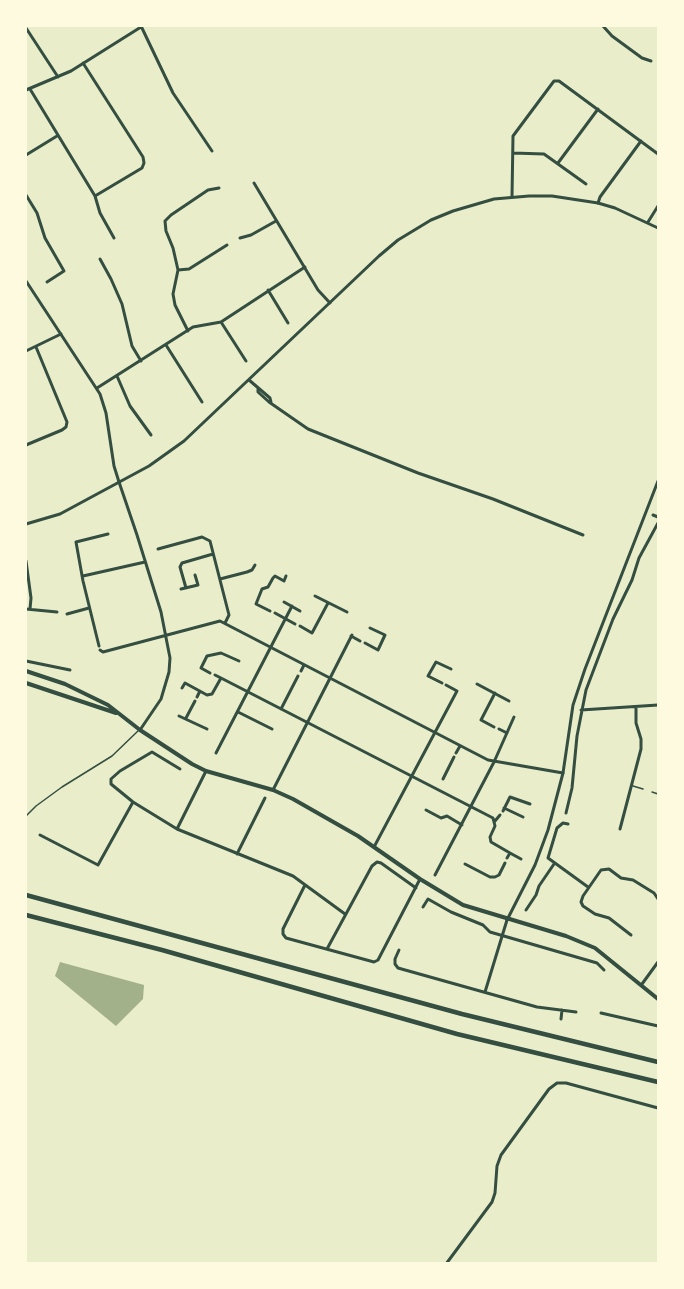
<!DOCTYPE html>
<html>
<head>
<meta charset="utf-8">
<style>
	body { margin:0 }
	#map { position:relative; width:684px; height:1289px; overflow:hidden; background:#e9edc9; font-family:Literata,serif }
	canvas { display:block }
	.frame { position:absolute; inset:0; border:27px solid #fefae0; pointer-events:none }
</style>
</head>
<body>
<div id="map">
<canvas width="684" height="1289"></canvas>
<div class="frame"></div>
</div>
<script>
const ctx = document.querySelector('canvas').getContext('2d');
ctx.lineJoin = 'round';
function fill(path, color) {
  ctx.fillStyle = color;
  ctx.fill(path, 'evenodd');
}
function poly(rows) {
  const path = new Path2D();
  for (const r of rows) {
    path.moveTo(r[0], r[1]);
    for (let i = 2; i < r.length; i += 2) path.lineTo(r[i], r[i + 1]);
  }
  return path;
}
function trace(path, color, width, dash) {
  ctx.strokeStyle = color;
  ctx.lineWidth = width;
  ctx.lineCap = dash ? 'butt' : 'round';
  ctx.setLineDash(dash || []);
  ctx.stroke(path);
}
const water = poly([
	[60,962,144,985,143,999,116,1026,55,976]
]);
const service = poly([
	[633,786,643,789],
	[652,792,658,794],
	[26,816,36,806,62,787,112,756,139,730]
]);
const minor = poly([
	[141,26,173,93,212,151],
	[603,26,612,36,642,58,651,61],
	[26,28,58,77],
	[83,63,143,157,144,163,142,168,95,196],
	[30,89,95,196,100,213,114,238],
	[26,90,71,71,141,27],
	[513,153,544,154,586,184],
	[26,155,57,136],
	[558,163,598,109],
	[254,183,318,290,330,303],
	[26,195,37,213,45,238,64,271,47,282],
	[512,197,513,136,554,81,559,81,658,154],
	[598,203,600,197,641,141],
	[648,222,658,206],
	[240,238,251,235,276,221],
	[100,259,111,279,122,304,132,346,141,361],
	[178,270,189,269,227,245],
	[268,290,288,323],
	[221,322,246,361],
	[188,331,175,305,173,294,178,270,173,248,166,231,165,221,171,215,208,190,219,188],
	[166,345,202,402],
	[26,351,61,334],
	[117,376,130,406,151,435],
	[249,380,270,398,271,402],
	[97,388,193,327,221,322,305,267],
	[258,388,258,392,269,402,308,429,418,473,493,499,583,535],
	[26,445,62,430,66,427,67,422,36,347],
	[119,482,137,535,161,612,170,658,169,672,161,699,140,730],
	[653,515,658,517],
	[158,549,202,537,210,541,229,615,225,623],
	[26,561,31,598,30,609],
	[83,576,145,562],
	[220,579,247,572,252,570,255,565],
	[186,588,180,567,182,563,213,554],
	[181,589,198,585,195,575],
	[315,596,347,612],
	[284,602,300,611],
	[26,609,57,612],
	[270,611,256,604,262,589,268,587,273,578,275,576,284,581,286,576],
	[275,613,295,624],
	[67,614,89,608],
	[300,626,312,633,328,603],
	[351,636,360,641],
	[365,643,378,650,385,635,370,628],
	[99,646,83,581,76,542,108,534],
	[100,650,103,652,220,621,488,760,563,773],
	[26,661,70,670],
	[301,671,304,665],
	[210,673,201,668,207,656,221,653,239,661],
	[215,675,221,678],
	[442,683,428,676,436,662,451,669],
	[477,684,509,701],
	[182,688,185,683,207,695,212,694,221,678,493,818,495,826,490,837,491,842,510,853,507,858],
	[197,697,200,691],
	[281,709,298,676],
	[581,710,658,705],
	[238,712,272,729],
	[179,716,207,729],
	[186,718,195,701],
	[494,727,481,720,495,693],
	[499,729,507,733],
	[216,753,292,606],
	[456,753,460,746],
	[180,769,152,752,120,771,111,779,111,784,133,802,177,829,293,876,345,914],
	[443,779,454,757],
	[273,790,352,635],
	[504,808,523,817],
	[426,810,441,818,447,816,462,825],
	[503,811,510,797,530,804],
	[566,813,572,788,577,736,586,690,613,619,632,580,639,558,658,523],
	[495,821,500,815],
	[568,824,563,823,557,828,548,858,588,887],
	[177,829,206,771],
	[620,829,641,749,641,739,636,723,636,707],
	[40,835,98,865,133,802],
	[374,847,457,691,446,685],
	[510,853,521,859],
	[237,854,265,798],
	[465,864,490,877,495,877,499,875,505,863],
	[435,875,494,762,514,717],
	[305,885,283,929,283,934,286,938,374,962,378,960,420,879],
	[423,907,428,899,451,912,483,925,490,932,597,963,604,970],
	[526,910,536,895,539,886,554,864],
	[631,935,609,918,595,914,583,906,581,902,583,896,601,870,609,869,621,878,633,880,654,893,658,899],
	[327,949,372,866,377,862,381,863,416,888],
	[399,950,395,959,395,964,398,968,537,1007,576,1012],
	[642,984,658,962],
	[485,992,507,920],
	[601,1013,658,1026],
	[561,1019,562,1010],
	[446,1264,492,1202,495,1193,497,1166,501,1155,549,1089,557,1083,566,1083,658,1108]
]);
const tertiary = poly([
	[26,281,100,394,106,413,114,466,119,482],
	[26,524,60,514,149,466,184,441,379,256,398,240,431,220,453,211,494,199,529,196,552,196,598,203,615,208,658,228],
	[507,920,535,865,548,830,563,773,573,705,585,669,658,481]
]);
const secondary = poly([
	[26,671,65,684,108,705,140,730,192,764,206,771,273,790,293,799,358,836,420,879,463,905,566,936,595,948,658,999],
	[26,683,116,713]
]);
const motorway = poly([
	[26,895,462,1014,658,1062],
	[26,915,162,950,457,1034,658,1082]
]);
fill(water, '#a3b18a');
trace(service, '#344e41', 1.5);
trace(minor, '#344e41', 3);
trace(tertiary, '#344e41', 3);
trace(secondary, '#344e41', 4);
trace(motorway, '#344e41', 4.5);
</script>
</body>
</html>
